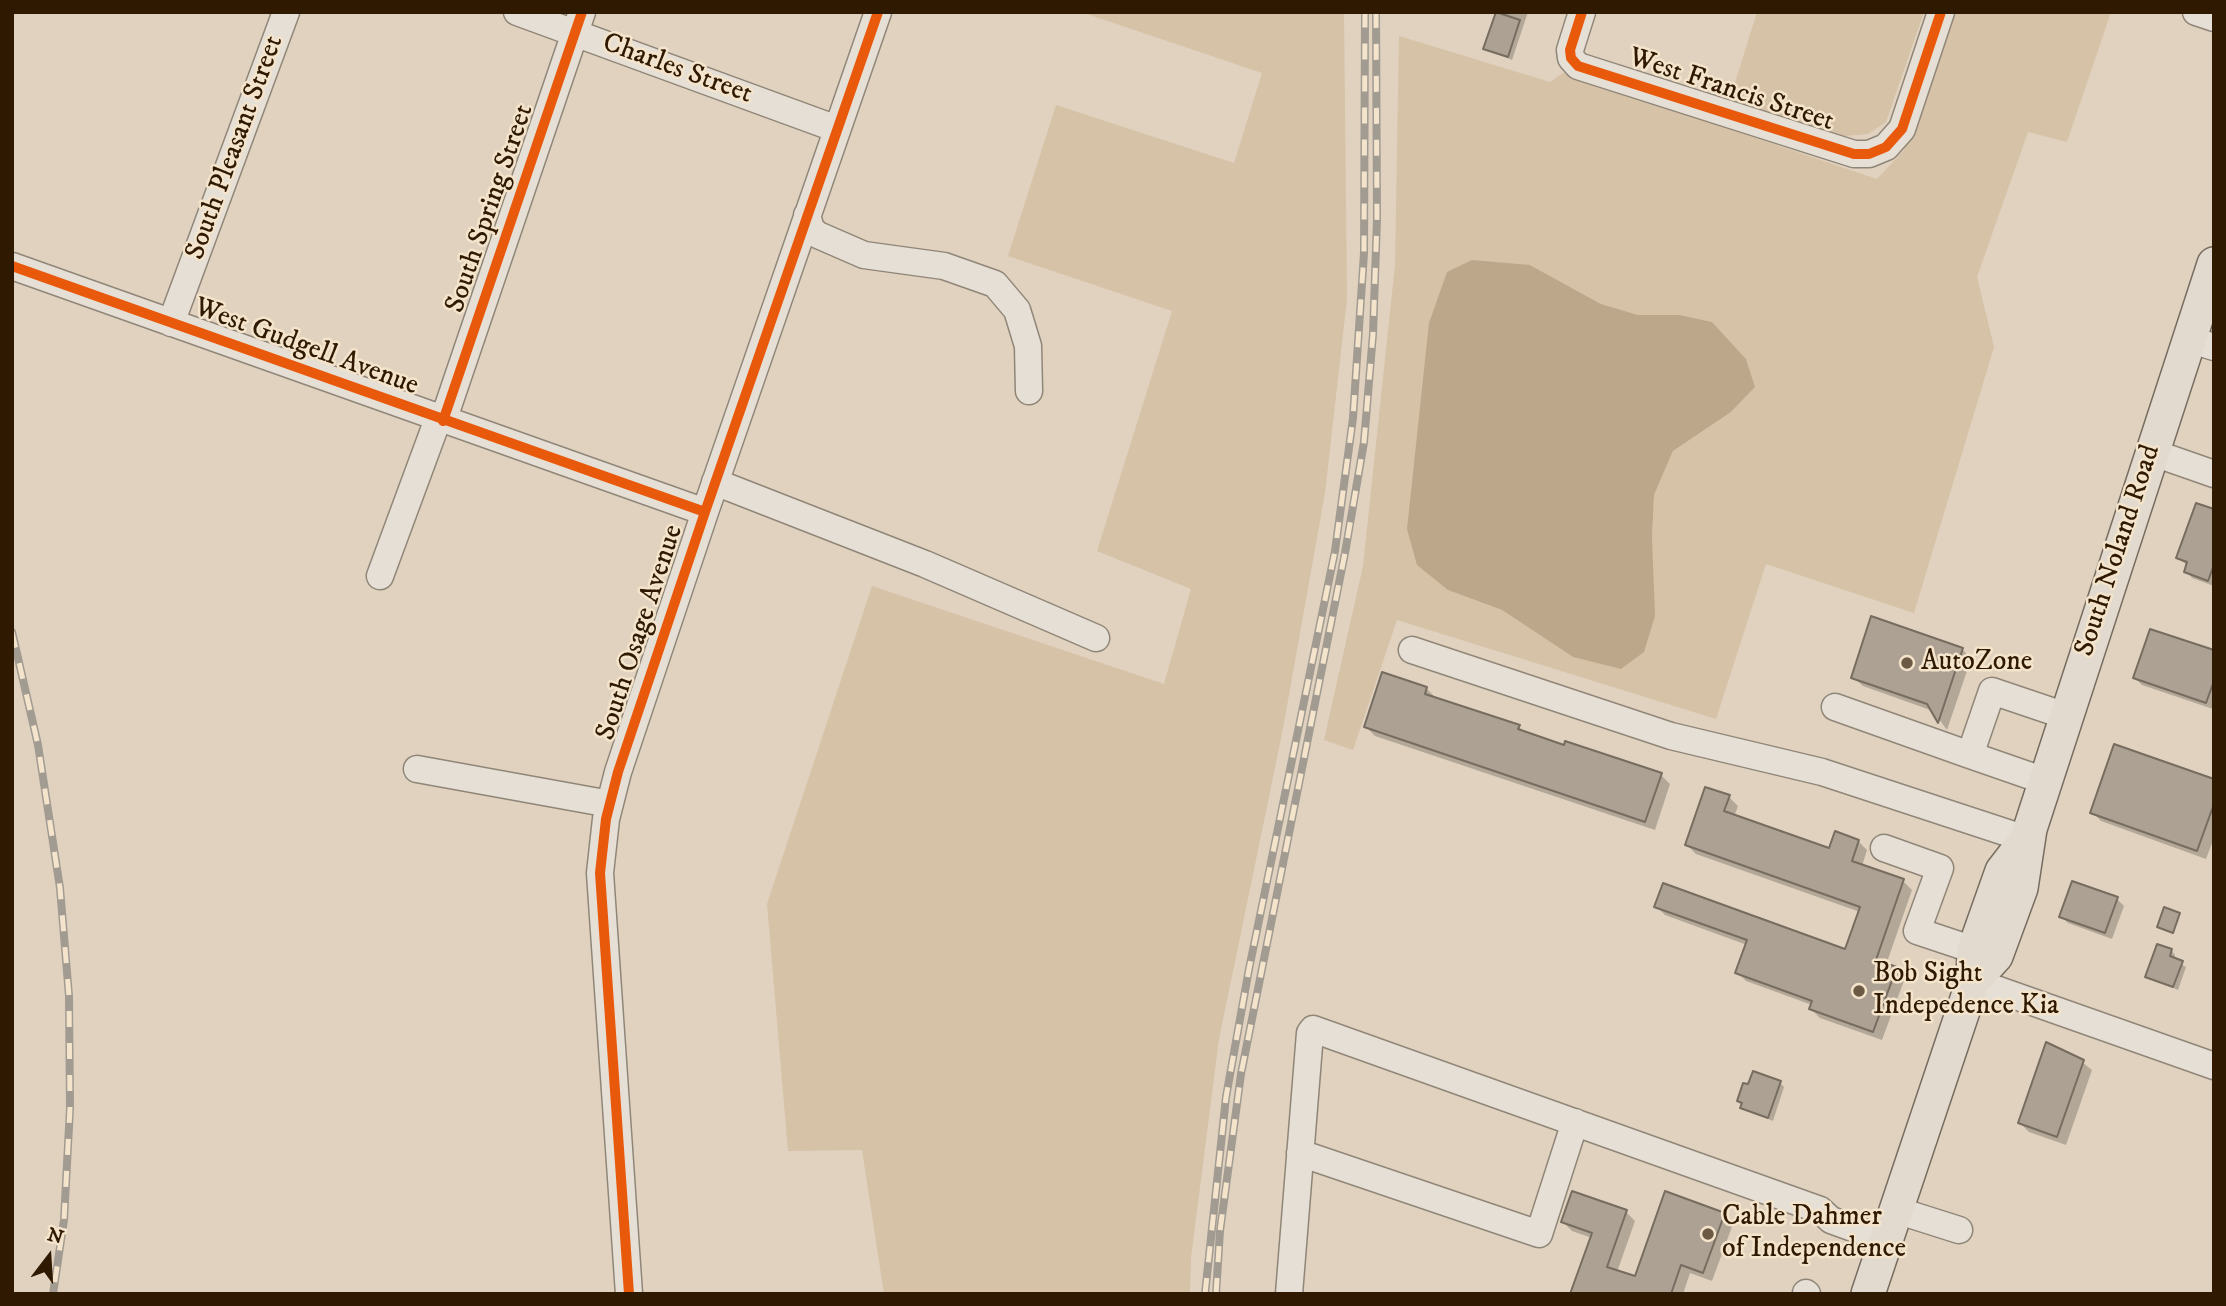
<!DOCTYPE html>
<html>
<head>
<meta charset="utf-8">
<style>
	body { margin:0 }
	#map { position:relative; width:2226px; height:1306px; overflow:hidden; background:#e0d2bf; font-family:"IM FELL DW Pica",serif }
	canvas { display:block }
	.frame { position:absolute; inset:0; border:14px solid #2f1901; pointer-events:none }
	.north { position:absolute; left:14px; top:1222px; width:70px; height:70px; -webkit-text-stroke:5px #f4e4cc; paint-order:stroke; rotate:17deg; font-size:19px; font-weight:700; line-height:28px; text-align:center; color:#2f1901 }
	.north::after { content:''; display:block; margin:auto; width:24px; height:32px; background:#2f1901; clip-path:polygon(50% 0,100% 100%,50% 72%,0 100%) }
</style>
</head>
<body>
<div id="map">
<canvas width="2226" height="1306"></canvas>
<div class="frame"></div>
<div class="north">N</div>
</div>
<script>
const ctx = document.querySelector('canvas').getContext('2d');
ctx.lineJoin = 'round';
function fill(path, color) {
  ctx.fillStyle = color;
  ctx.fill(path, 'evenodd');
}
function poly(rows) {
  const path = new Path2D();
  for (const r of rows) {
    path.moveTo(r[0], r[1]);
    for (let i = 2; i < r.length; i += 2) path.lineTo(r[i], r[i + 1]);
  }
  return path;
}
function trace(path, color, width, dash) {
  ctx.strokeStyle = color;
  ctx.lineWidth = width;
  ctx.lineCap = dash ? 'butt' : 'round';
  ctx.setLineDash(dash || []);
  ctx.stroke(path);
}
function label(font, color, halo, rows, align = 'center') {
  ctx.font = font + ' "IM FELL DW Pica",serif';
  ctx.lineWidth = 5;
  ctx.setLineDash([]);
  ctx.textBaseline = 'middle';
  ctx.strokeStyle = halo;
  ctx.fillStyle = color;
  for (const [text, x, y, turn = 0] of rows) {
    ctx.save();
    ctx.translate(x, y);
    ctx.rotate((+turn || 0) * Math.PI / 180);
    ctx.textAlign = isNaN(turn) ? turn : align;
    if (halo) ctx.strokeText(text, 0, 0);
    ctx.fillText(text, 0, 0);
    ctx.restore();
  }
}
const green = poly([
	[1081,12,1344,12,1347,299,1325,493,1282,734,1219,1039,1191,1258,1190,1294,884,1294,862,1150,788,1151,767,904,872,586,1164,684,1191,589,1097,551,1172,311,1008,256,1056,105,1234,163,1262,73],
	[1757,12,1924,12,1886,122,1868,134,1845,136,1729,102],
	[1955,12,2111,12,2067,142,2028,132,1977,277,1994,347,1914,613,1766,564,1716,719,1397,620,1353,750,1324,740,1363,566,1395,265,1399,36,1550,82,1563,73,1877,179,1904,150],
	[1530,265,1601,304,1638,315,1680,315,1712,322,1746,360,1755,387,1731,412,1673,451,1654,495,1652,539,1573,657,1502,610,1448,590]
]);
const water = poly([
	[1472,260,1530,265,1601,304,1638,315,1680,315,1712,322,1746,359,1755,387,1731,412,1673,451,1654,495,1652,539,1655,616,1644,652,1621,669,1573,657,1502,610,1448,590,1417,565,1407,529,1429,323,1447,272]
]);
const shadow = poly([
	[1497,12,1528,12,1512,60,1485,49],
	[2214,511,2214,586,2192,578,2186,571,2188,566,2178,558],
	[1962,649,1971,659,1947,730,1933,711,1863,686,1853,677],
	[2214,652,2213,709,2142,685,2135,678],
	[1426,688,1436,698,1519,727,1526,734,1661,775,1670,784,1655,830,1375,736,1366,727],
	[2214,780,2214,838,2206,859,2101,821,2092,812],
	[1729,797,1738,806,1734,817,1830,851,1858,841,1867,850,1862,866,1903,881,1912,890,1886,965,1905,978,1882,1040,1820,1018,1811,1009,1812,1005,1746,981,1737,972,1747,945,1665,915,1656,906,1846,951,1860,912,1696,854,1687,845],
	[2117,899,2124,906,2112,939,2068,923,2061,916],
	[2179,915,2174,933,2160,928],
	[2171,950,2175,955,2174,960,2186,967,2178,990,2147,977],
	[2047,1044,2069,1052,2092,1070,2066,1145,2029,1132,2020,1123],
	[1780,1083,1784,1087,1773,1121,1742,1108,1739,1101],
	[1626,1212,1635,1221,1617,1272,1636,1279,1724,1214,1733,1224,1712,1281,1690,1273,1683,1294,1572,1294,1592,1238,1572,1231,1563,1222]
]);
const building = poly([
	[1496,12,1520,20,1508,57,1483,49,1496,12],
	[2196,503,2214,509,2214,565,2208,581,2184,572,2187,562,2176,558,2196,503],
	[1871,616,1963,648,1938,723,1927,704,1851,678,1871,616],
	[2150,629,2214,650,2214,681,2206,703,2133,678,2150,629],
	[1382,672,1427,687,1425,694,1520,725,1518,729,1564,745,1565,741,1662,773,1645,822,1364,727,1382,672],
	[2114,744,2214,779,2214,804,2197,851,2090,813,2114,744],
	[1705,787,1730,795,1724,811,1829,848,1835,831,1859,840,1852,861,1904,879,1876,960,1897,967,1873,1032,1809,1009,1812,1001,1735,973,1747,940,1654,907,1663,883,1845,949,1860,907,1685,845,1705,787],
	[2072,881,2118,897,2105,933,2059,917,2072,881],
	[2164,907,2180,913,2173,933,2157,927,2164,907],
	[2157,944,2172,949,2170,956,2183,961,2173,987,2145,977,2157,944],
	[2046,1042,2084,1060,2057,1137,2018,1123,2046,1042],
	[1753,1071,1781,1081,1768,1118,1740,1108,1742,1103,1737,1101,1743,1083,1748,1084,1753,1071],
	[1572,1191,1627,1210,1607,1267,1635,1276,1665,1191,1725,1213,1703,1273,1681,1265,1671,1294,1570,1294,1592,1233,1561,1222,1572,1191]
]);
const minor = poly([
	[517,12,837,129],
	[1582,12,1570,50,1571,58,1578,66,1854,154,1869,154,1886,147,1902,129,1941,12],
	[2196,12,2214,18],
	[807,215,811,229,818,235,864,255,944,266,995,284,1017,310,1021,323,1028,346,1029,391],
	[12,266,705,512],
	[171,323,286,12],
	[2188,339,2214,347],
	[443,421,582,12],
	[2151,452,2214,474],
	[715,482,925,564,1096,638],
	[380,576,438,419],
	[1412,650,1671,736,1822,772,2026,839],
	[1835,707,1970,755],
	[417,769,610,804],
	[2045,781,1970,755,1992,691,2066,716],
	[1884,848,1940,868,1917,931,1974,950],
	[1973,981,2214,1066],
	[1300,1153,1539,1234,1575,1122],
	[1896,1210,1959,1230],
	[1806,1293,1807,1294],
	[629,1294,600,873,606,819,618,772,705,512,878,12],
	[1289,1294,1310,1033,1313,1029,1820,1210,1831,1220,1886,1240]
]);
const major = poly([
	[1973,981,1996,956,2021,888,2030,829,2214,264],
	[1868,1294,1973,981,1974,950,2002,871,2026,840]
]);
const rail = poly([
	[12,632,38,745,60,888,69,996,70,1108,64,1220,53,1294],
	[1205,1294,1226,1097,1249,969,1335,551,1353,418,1364,253,1365,12],
	[1216,1294,1220,1231,1241,1074,1345,553,1364,442,1373,334,1377,219,1376,12]
]);
const cycleway = poly([
	[1582,12,1570,50,1571,58,1578,66,1854,154,1869,154,1886,147,1902,129,1941,12],
	[12,266,705,512],
	[443,421,582,12],
	[629,1294,600,873,606,819,618,772,705,512,878,12]
]);
const markers = [
	[1907,663,7,"#6d5a44"],
	[1859,991,7,"#6d5a44"],
	[1708,1234,7,"#6d5a44"]
];
const streetNames = [
	["Charles Street",677,70,20],
	["West Francis Street",1731,91,18],
	["South Pleasant Street",236,148,-70],
	["South Spring Street",491,209,-71],
	["West Gudgell Avenue",306,348,20],
	["South Noland Road",2119,551,-72],
	["South Osage Avenue",641,633,-72]
];
const poiNames = [
	["AutoZone",1921,663],
	["Bob Sight",1873,975],
	["Indepedence Kia",1873,1007],
	["Cable Dahmer",1722,1218],
	["of Independence",1722,1250]
];
fill(green, '#d6c2a7');
fill(water, '#bca78b');
fill(shadow, '#0003');
fill(building, '#aca192');
trace(building, '#766c5f', 2);
trace(minor, '#908678', 29);
trace(major, '#766c5f', 36);
trace(minor, '#e6dfd5', 26);
trace(major, '#e2dace', 33);
trace(rail, '#a29b91', 8);
trace(rail, '#f4e4cc', 5, [16]);
trace(cycleway, '#e8590c', 10);
for (const [x, y, r, color] of markers) {
  const dot = new Path2D();
  dot.arc(x, y, r, 0, 2 * Math.PI);
  ctx.fillStyle = color;
  ctx.fill(dot);
  trace(dot, '#f4e4cc', 2.5);
}
label('28px', '#2f1901', '#f4e4cc', streetNames);
label('28px', '#2f1901', '#f4e4cc', poiNames, 'left');
</script>
</body>
</html>
